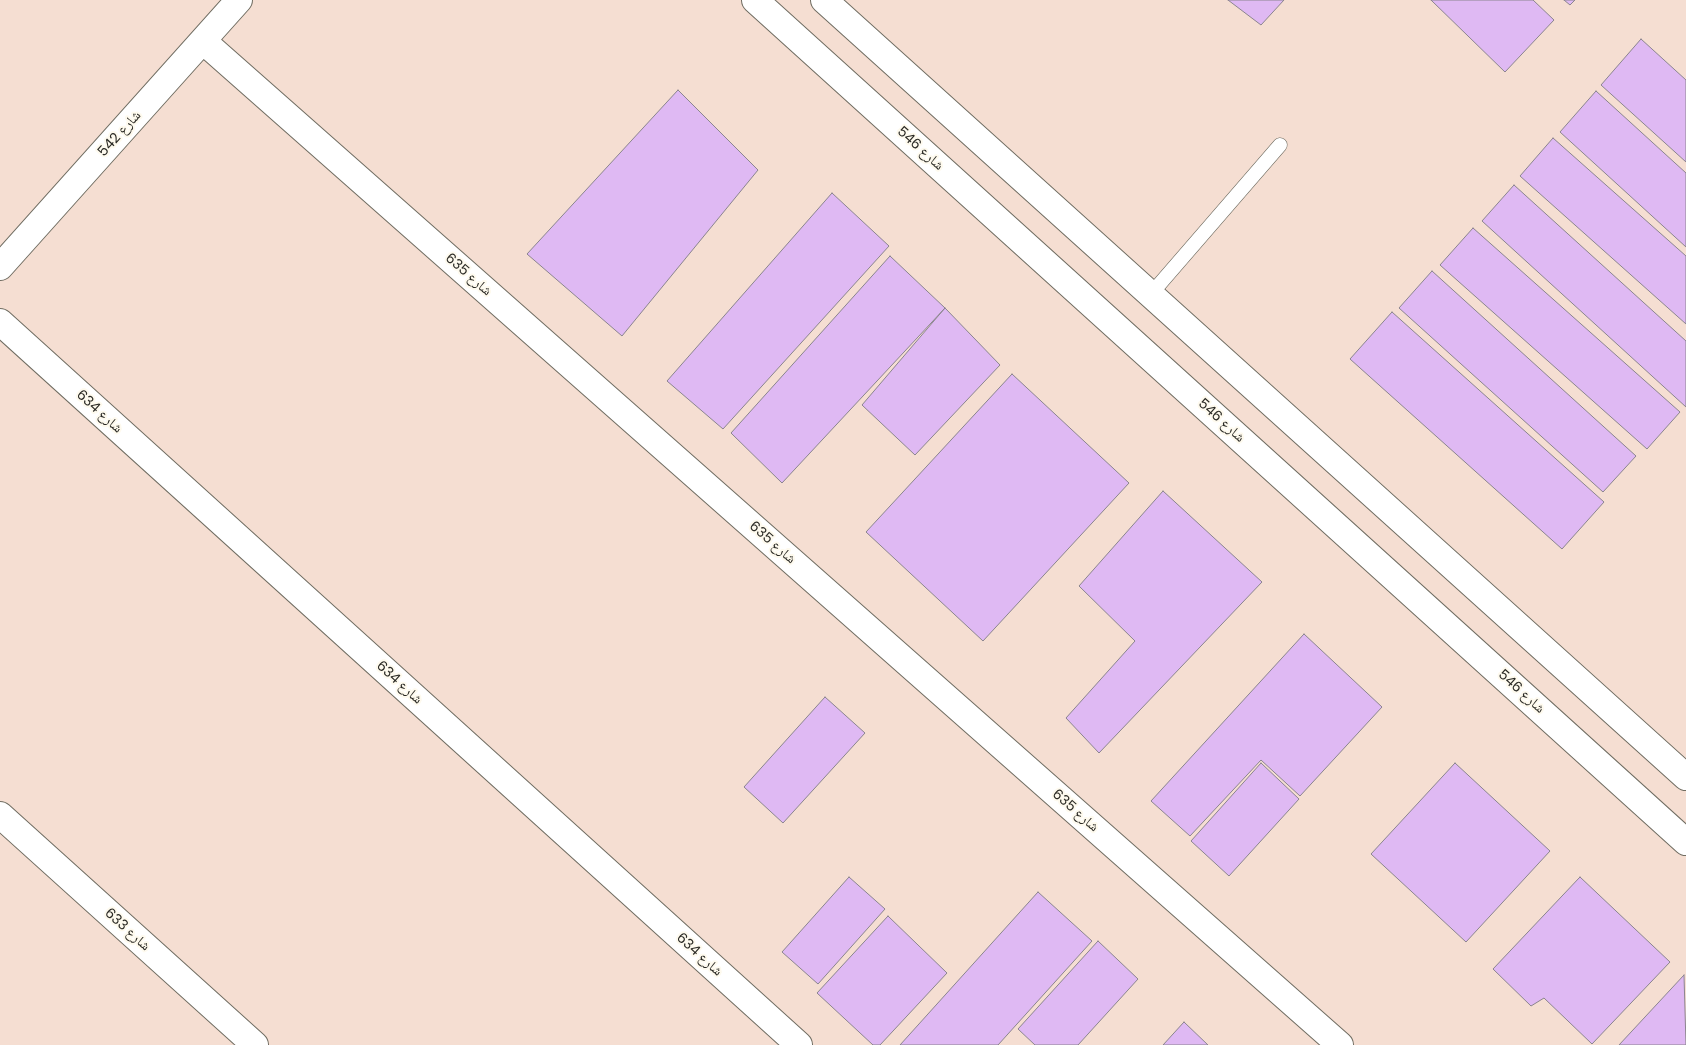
<!DOCTYPE html>
<html>
<head>
<meta charset="utf-8">
<style>
	body { margin:0 }
	canvas { display:block; background:#f0ede0 }
</style>
</head>
<body>
<canvas width="1686" height="1045"></canvas>
<script>
const ctx = document.querySelector('canvas').getContext('2d');
ctx.lineJoin = 'round';
function fill(path, color) {
  ctx.fillStyle = color;
  ctx.fill(path, 'evenodd');
}
function poly(rows) {
  const path = new Path2D();
  for (const r of rows) {
    path.moveTo(r[0], r[1]);
    for (let i = 2; i < r.length; i += 2) path.lineTo(r[i], r[i + 1]);
  }
  return path;
}
function trace(path, color, width, dash) {
  ctx.strokeStyle = color;
  ctx.lineWidth = width;
  ctx.lineCap = dash ? 'butt' : 'round';
  ctx.setLineDash(dash || []);
  ctx.stroke(path);
}
function label(font, color, halo, rows, align = 'center') {
  ctx.font = font + ' Poppins,"Noto Naskh Arabic",sans-serif';
  ctx.lineWidth = 4;
  ctx.setLineDash([]);
  ctx.textBaseline = 'middle';
  ctx.strokeStyle = halo;
  ctx.fillStyle = color;
  for (const [text, x, y, turn = 0] of rows) {
    ctx.save();
    ctx.translate(x, y);
    ctx.rotate((+turn || 0) * Math.PI / 180);
    ctx.textAlign = isNaN(turn) ? turn : align;
    if (halo) ctx.strokeText(text, 0, 0);
    ctx.fillText(text, 0, 0);
    ctx.restore();
  }
}
const industrial = poly([
	[0,0,1686,0,1686,1045,0,1045]
]);
const building = poly([
	[1228,0,1284,0,1261,25,1228,0],
	[1431,0,1533,0,1554,20,1505,72,1431,0],
	[1564,0,1575,0,1570,5,1564,0],
	[1641,39,1686,80,1686,162,1601,85,1641,39],
	[678,90,758,170,622,336,527,254,678,90],
	[1596,91,1686,173,1686,247,1560,132,1596,91],
	[1553,138,1686,256,1686,324,1520,176,1553,138],
	[1514,185,1686,341,1686,407,1482,221,1514,185],
	[832,193,889,246,723,429,667,381,832,193],
	[1473,228,1680,412,1647,449,1440,265,1473,228],
	[890,256,945,308,782,483,731,433,890,256],
	[1432,271,1636,456,1603,492,1399,308,1432,271],
	[945,308,1000,365,915,455,862,405,945,308],
	[1392,312,1604,502,1562,549,1350,359,1392,312],
	[1012,374,1129,483,983,641,866,532,1012,374],
	[1163,491,1262,582,1099,753,1066,718,1135,641,1079,586,1163,491],
	[1304,634,1382,707,1300,796,1261,760,1190,836,1151,801,1304,634],
	[825,697,865,733,783,823,744,787,825,697],
	[1261,763,1299,799,1229,876,1191,841,1261,763],
	[1455,763,1550,851,1466,942,1371,854,1455,763],
	[849,877,885,909,818,984,782,952,849,877],
	[1580,877,1670,962,1592,1044,1544,998,1531,1006,1493,969,1580,877],
	[1038,892,1092,941,998,1045,900,1045,1038,892],
	[888,916,947,973,880,1045,873,1045,817,993,888,916],
	[1098,941,1138,979,1078,1045,1035,1045,1018,1029,1098,941],
	[1684,975,1686,1045,1619,1045,1684,975],
	[1184,1022,1208,1045,1163,1045,1184,1022]
]);
const lane = poly([
	[1151,294,1280,145]
]);
const street = poly([
	[755,0,1686,842],
	[824,0,1686,777],
	[203,41,1340,1045],
	[0,267,239,0],
	[0,322,799,1045],
	[0,815,255,1045]
]);
const streetNames = [
	["شارع 542",120,134,-48],
	["شارع 546",920,149,42],
	["شارع 635",468,275,41],
	["شارع 634",99,412,42],
	["شارع 546",1221,421,42],
	["شارع 635",772,543,41],
	["شارع 634",399,683,42],
	["شارع 546",1521,692,42],
	["شارع 635",1075,811,41],
	["شارع 633",127,930,42],
	["شارع 634",699,955,42]
];
fill(industrial, '#f5ded2');
fill(building, '#dfb9f3');
trace(building, '#8b858f', 1);
trace(lane, '#706d62', 15);
trace(street, '#706d62', 28);
trace(lane, '#fff', 14);
trace(street, '#fff', 26);
label('14px', '#2b2a25', '#fefaee', streetNames);
</script>
</body>
</html>
